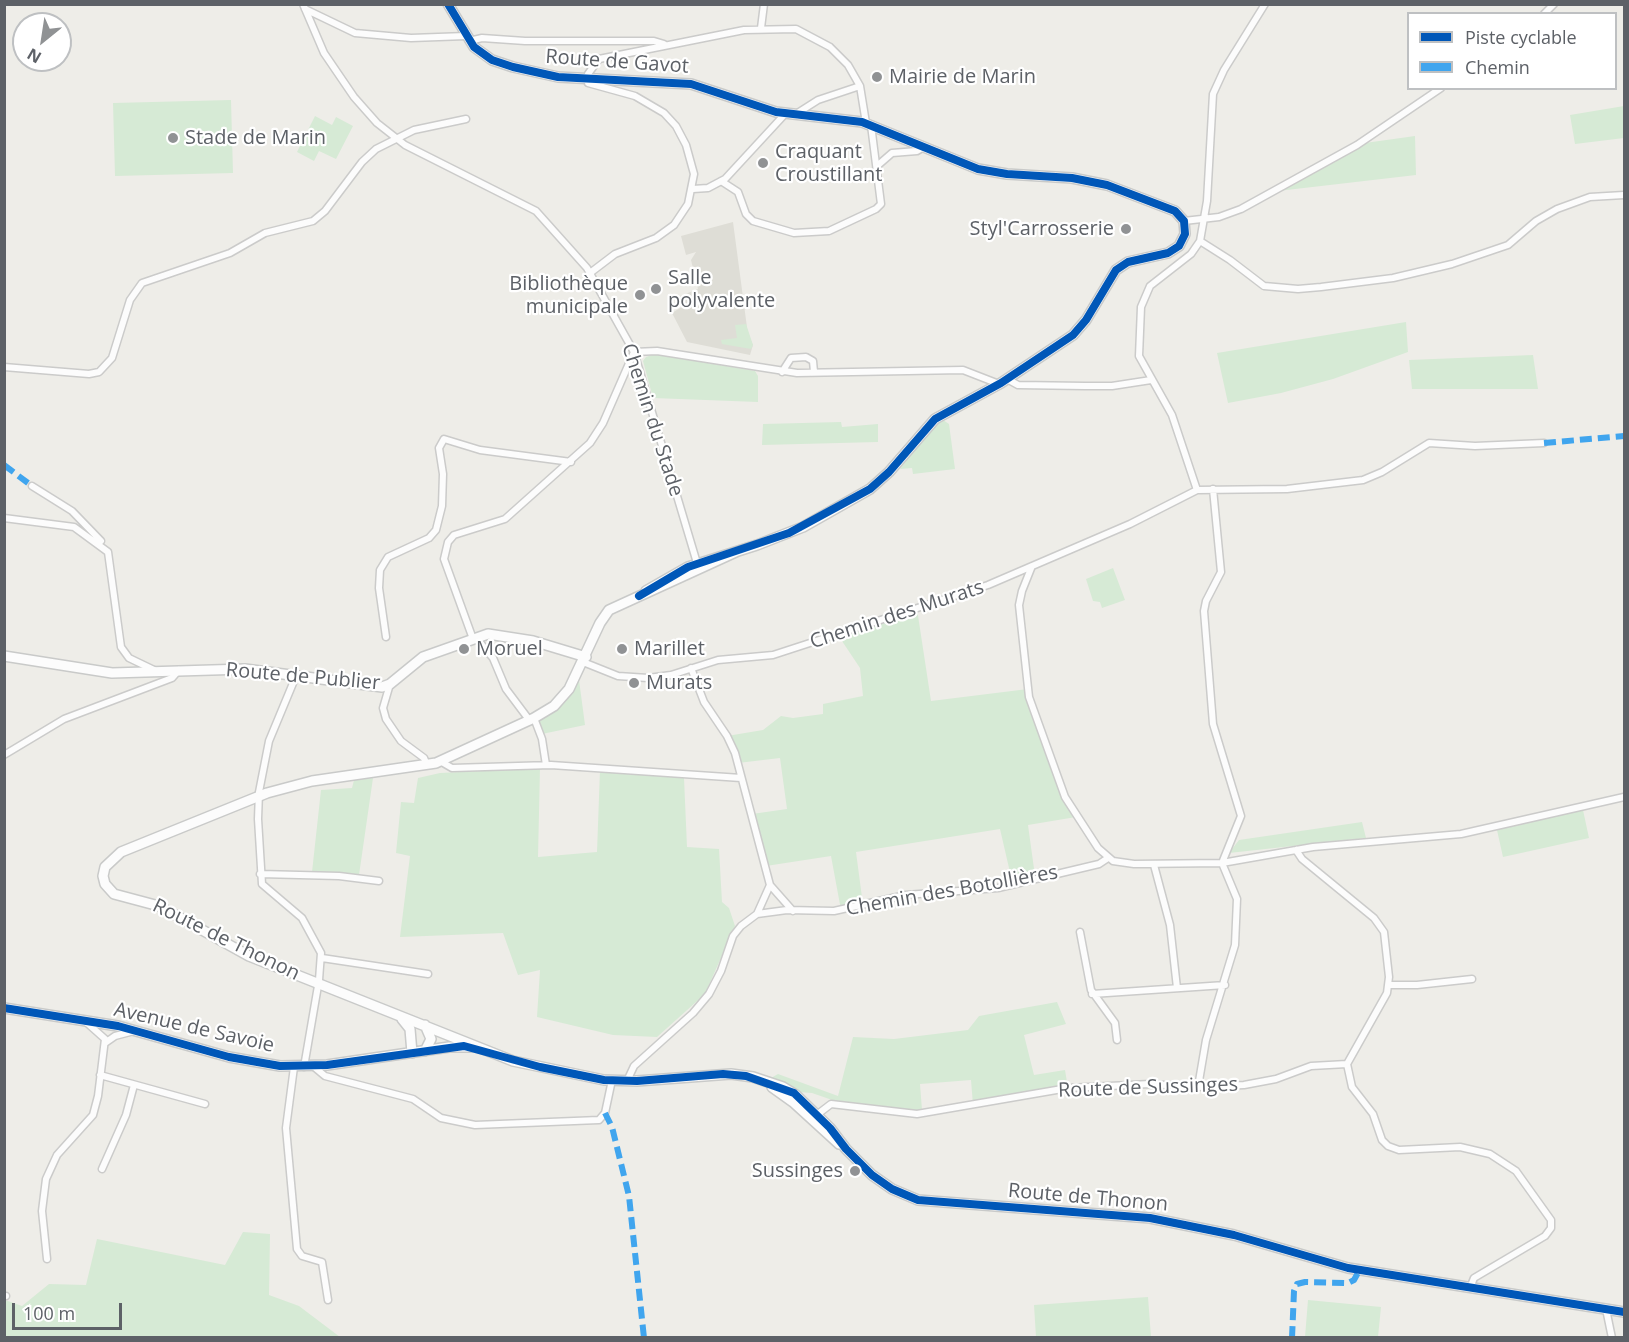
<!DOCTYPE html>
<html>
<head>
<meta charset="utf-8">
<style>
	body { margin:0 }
	#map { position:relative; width:1629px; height:1342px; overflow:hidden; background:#eeede8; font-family:"Open Sans",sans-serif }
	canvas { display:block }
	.frame { position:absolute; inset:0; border:6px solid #5d6167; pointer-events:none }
	.legend { position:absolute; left:1407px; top:12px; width:210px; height:78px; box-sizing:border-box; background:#fff; border:2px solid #bec0c2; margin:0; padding:8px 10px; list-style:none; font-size:18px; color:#5d6167 }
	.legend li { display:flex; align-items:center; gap:12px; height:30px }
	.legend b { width:30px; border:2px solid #bec0c2 }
	.north { position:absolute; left:12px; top:12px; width:60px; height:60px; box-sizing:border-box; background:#fff; border:2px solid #bec0c2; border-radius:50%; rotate:210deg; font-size:16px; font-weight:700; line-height:24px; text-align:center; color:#5d6167 }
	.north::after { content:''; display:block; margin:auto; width:21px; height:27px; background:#909294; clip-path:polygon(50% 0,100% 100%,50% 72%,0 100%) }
	.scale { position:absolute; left:12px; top:1303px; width:110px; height:27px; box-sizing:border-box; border:3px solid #5d6167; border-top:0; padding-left:8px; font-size:18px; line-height:21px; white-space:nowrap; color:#5d6167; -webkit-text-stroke:4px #fff; paint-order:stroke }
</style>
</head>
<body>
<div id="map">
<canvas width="1629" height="1342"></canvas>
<div class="frame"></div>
<ul class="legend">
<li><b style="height:8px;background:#0057b8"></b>Piste cyclable</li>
<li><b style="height:8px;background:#40a5ee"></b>Chemin</li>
</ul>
<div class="north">N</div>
<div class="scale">100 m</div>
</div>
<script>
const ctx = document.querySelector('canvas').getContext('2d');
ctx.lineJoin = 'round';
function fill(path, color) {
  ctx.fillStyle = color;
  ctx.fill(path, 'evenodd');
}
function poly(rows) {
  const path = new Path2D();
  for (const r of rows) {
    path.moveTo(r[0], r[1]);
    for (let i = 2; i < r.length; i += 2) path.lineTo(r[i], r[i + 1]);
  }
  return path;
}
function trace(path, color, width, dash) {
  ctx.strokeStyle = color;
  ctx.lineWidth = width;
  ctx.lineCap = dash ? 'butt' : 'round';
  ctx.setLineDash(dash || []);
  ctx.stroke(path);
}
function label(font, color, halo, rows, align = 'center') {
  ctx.font = font + ' "Open Sans",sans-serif';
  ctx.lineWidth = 4.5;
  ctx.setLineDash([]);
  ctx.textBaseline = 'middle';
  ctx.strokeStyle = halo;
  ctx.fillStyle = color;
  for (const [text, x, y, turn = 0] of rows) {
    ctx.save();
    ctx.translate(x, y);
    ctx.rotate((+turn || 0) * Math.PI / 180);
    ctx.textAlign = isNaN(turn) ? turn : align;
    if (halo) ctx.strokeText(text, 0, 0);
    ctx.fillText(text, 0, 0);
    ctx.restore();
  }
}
const education = poly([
	[733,222,748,335,753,345,750,355,687,342,672,313,685,305,680,296,698,289,691,260,696,252,686,255,681,236]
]);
const green = poly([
	[231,100,233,173,115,176,113,103],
	[1624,106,1624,138,1575,144,1570,115],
	[315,116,332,125,336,117,353,126,336,159,319,151,314,161,297,152],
	[1415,136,1416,175,1278,191,1365,143],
	[1406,322,1408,352,1333,379,1281,393,1228,403,1217,353],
	[746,324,753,345,751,349,722,344,721,340,737,338,735,325],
	[655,354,755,371,758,376,758,402,653,398,643,361,646,357],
	[1533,355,1538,389,1412,389,1409,360],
	[943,420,949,424,955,469,913,474,912,468,900,469,930,430],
	[841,422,842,427,878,424,878,442,762,445,763,424],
	[1113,568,1125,600,1102,608,1100,602,1093,601,1086,579],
	[917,609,931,701,1028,689,1034,714,1076,817,1028,825,1035,876,1012,881,1000,829,856,852,863,905,841,910,831,856,766,866,752,814,787,809,780,758,738,763,727,736,763,730,781,716,793,718,823,714,823,704,863,696,860,668,838,635],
	[579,680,585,725,542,734,539,721,560,705],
	[540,768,538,857,597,852,600,770,684,778,687,847,719,849,722,902,729,908,735,926,705,994,657,1037,613,1035,537,1017,540,970,518,975,503,933,400,937,410,856,396,853,401,802,414,803,418,778,440,773],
	[373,778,359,875,312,872,321,790,352,788,354,780],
	[1583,810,1589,838,1503,857,1497,830],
	[1362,822,1366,838,1229,853,1239,840],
	[1057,1002,1066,1024,1024,1035,1034,1075,1065,1070,1068,1088,973,1105,971,1080,920,1084,922,1110,907,1111,838,1102,812,1093,798,1092,771,1078,778,1074,838,1096,853,1037,894,1039,968,1030,979,1016],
	[243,1232,270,1234,269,1295,299,1306,340,1337,5,1337,5,1300,22,1306,49,1284,86,1285,97,1239,225,1265],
	[1148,1297,1151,1337,1036,1337,1034,1305],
	[1308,1300,1381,1307,1378,1337,1305,1337]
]);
const street = poly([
	[303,4,324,53,354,97,377,123,405,145,536,211,587,268,634,352,697,563],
	[305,9,355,33,411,38,466,36],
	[1544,14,1554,4],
	[761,28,764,4],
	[469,41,482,38,525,41,654,41,664,44],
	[796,114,818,100,860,86],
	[877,166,892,153,917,151,924,147],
	[721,181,738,192,746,214,753,221,794,233,829,231,876,209,881,204,871,125],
	[693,189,708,188,725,179,785,114],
	[1184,221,1219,217,1241,209,1357,145,1441,88],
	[1200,241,1230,260,1264,286,1298,289,1321,287,1393,278,1452,264,1508,245,1536,221,1557,209,1590,197,1624,195],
	[590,273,615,254,656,238,674,225,688,204,694,174,686,145,676,126,664,113,635,96,588,83,588,74,599,59,744,30,796,29,830,47,848,65,860,86,866,123],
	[634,352,657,351,797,373,963,370,999,384],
	[4,367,89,374,99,372,112,358,130,300,142,283,230,253,265,233,313,221,325,211,362,162,376,149,414,130,466,119],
	[782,372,791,358,806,357,813,361,814,372],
	[1007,379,1018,385,1085,386,1112,386,1151,380],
	[32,486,72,511,101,541],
	[1213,489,1221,572,1206,601,1204,611,1213,724,1241,816,1222,863],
	[1197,490,1172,415,1139,356,1141,307,1150,286,1191,254,1200,241,1207,201,1213,94,1224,70,1265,4],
	[4,518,74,527,108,552,121,647,129,658,154,670],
	[1032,566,1022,591,1019,605,1029,697,1065,797,1098,848,1113,861,1134,864,1222,863,1313,847,1461,834,1624,797],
	[386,637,379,588,380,570,388,557,429,538,436,530,442,506,443,474,439,448,444,439,480,450,571,462],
	[476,638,493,658,506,689,530,721],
	[473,639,444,559,448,542,454,535,505,519,590,443,603,423,634,352],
	[583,662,618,676,648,678,671,675,718,660,773,655,988,585,1130,524,1197,490,1287,489,1363,480,1382,472,1429,443,1475,446,1544,443],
	[296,676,269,741,259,792,258,819,262,884,302,918,321,953,319,980,304,1067],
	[390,684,383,708,386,719,401,741,424,758,427,765],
	[534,718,542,739,546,765],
	[4,755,64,719,172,678,179,670],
	[440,761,452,768,551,765,741,778],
	[1296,850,1302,859,1374,918,1384,932,1389,977,1387,993,1347,1064,1352,1087,1373,1114,1382,1140,1388,1146,1399,1150,1460,1147,1490,1154,1516,1171,1551,1220,1551,1228,1545,1236,1474,1278,1470,1288],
	[1154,865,1170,925,1177,988],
	[260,874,339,876,379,881],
	[770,885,793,911],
	[757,914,787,910,834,911,906,895,998,888,1099,864,1108,858],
	[1080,932,1091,990,1115,1023,1117,1040],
	[322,958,428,974],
	[1389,985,1417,985,1472,979],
	[1092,994,1225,985],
	[105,1043,115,1036,134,1031],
	[313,1066,325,1076,413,1099,441,1118,475,1125,599,1120,605,1113,612,1080],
	[294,1067,286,1128,297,1249,302,1256,322,1262,328,1300],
	[100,1075,205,1104],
	[627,1081,634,1066,693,1013,709,994,721,971,733,936,741,926,757,914,770,885,735,753,727,736,704,702,691,668],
	[1198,1087,1206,1040,1235,945,1237,899,1222,863],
	[814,1117,831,1104,917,1114,1068,1088,1150,1084,1198,1087,1244,1085,1276,1079,1311,1066,1347,1064],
	[102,1169,126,1115,134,1085],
	[47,1259,42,1211,46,1179,57,1155,93,1115,98,1096,105,1039,86,1022],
	[4,1296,6,1296],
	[1606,1309,1612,1338]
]);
const secondary = poly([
	[448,4,474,47,492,60,513,67,558,77,691,84,776,112,862,122,978,169,1007,174,1072,178,1107,185,1175,211,1184,221,1185,234,1179,246,1168,253,1128,262,1116,270,1086,320,1073,335,1001,383,935,419,889,472,870,489,803,527,757,545,688,567,646,591],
	[738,551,609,610,600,623,569,689,554,706,534,718,436,763,312,781,267,793,121,852,105,867,103,876,105,884,114,894,159,906,249,956,513,1061,604,1080,637,1081,731,1074,753,1077,783,1087,796,1095,830,1128,846,1149,872,1175,892,1189,918,1200,1150,1218,1234,1235,1348,1268,1624,1312],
	[4,656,112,673,245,669,382,687,390,684,423,657,488,634,533,641,586,657],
	[4,1008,118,1026,229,1057,280,1066,327,1065,449,1047,471,1047],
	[402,1019,410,1029,412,1053],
	[425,1025,431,1039,425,1051],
	[772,1087,793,1102,839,1144]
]);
const quiet = poly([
	[1544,443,1624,436],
	[4,465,32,486],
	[605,1113,612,1127,629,1196,644,1338],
	[1292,1338,1294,1291,1297,1284,1305,1282,1348,1283,1354,1280,1359,1271]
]);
const cycleway = poly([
	[448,4,474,47,492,60,513,67,558,77,691,84,776,112,862,122,978,169,1007,174,1072,178,1107,185,1175,211,1184,221,1185,234,1179,246,1168,253,1128,262,1116,270,1086,320,1073,335,1001,383,935,419,889,472,870,489,789,533,688,567,639,596],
	[4,1008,118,1026,229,1057,280,1066,327,1065,464,1046,540,1067,604,1080,637,1081,723,1074,746,1076,794,1093,830,1128,846,1149,872,1175,892,1189,918,1200,1150,1218,1234,1235,1348,1268,1624,1312]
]);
const markers = [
	[877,77,6,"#909294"],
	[173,138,6,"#909294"],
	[763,163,6,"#909294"],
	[1126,229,6,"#909294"],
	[656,289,6,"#909294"],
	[640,295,6,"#909294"],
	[464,649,6,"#909294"],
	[622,649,6,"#909294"],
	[634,683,6,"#909294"],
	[855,1171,6,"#909294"]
];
const streetNames = [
	["Route de Gavot",617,62,4],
	["Chemin du Stade",652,420,72],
	["Chemin des Murats",897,615,-18],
	["Route de Publier",303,677,5],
	["Chemin des Botollières",952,891,-10],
	["Route de Thonon",226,940,26],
	["Avenue de Savoie",194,1028,13],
	["Route de Sussinges",1148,1088,-2],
	["Route de Thonon",1088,1198,5]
];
const poiNames = [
	["Mairie de Marin",889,77],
	["Stade de Marin",185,138],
	["Craquant",775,152],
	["Croustillant",775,175],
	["Styl'Carrosserie",1114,229,"right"],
	["Salle",668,278],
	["polyvalente",668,301],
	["Bibliothèque",628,284,"right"],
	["municipale",628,307,"right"],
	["Moruel",476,649],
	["Marillet",634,649],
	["Murats",646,683],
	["Sussinges",843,1171,"right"]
];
fill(education, '#deddd6');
fill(green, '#d6ead5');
trace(street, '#cbcbca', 9);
trace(secondary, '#c9cac9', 12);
trace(street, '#fcfcfc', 6);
trace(secondary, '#fcfcfc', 9);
trace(quiet, '#40a5ee', 6, [12, 6]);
trace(cycleway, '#0057b8', 8);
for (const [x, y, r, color] of markers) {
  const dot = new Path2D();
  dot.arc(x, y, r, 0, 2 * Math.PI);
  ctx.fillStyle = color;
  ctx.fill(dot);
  trace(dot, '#fff', 2);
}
label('20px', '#5d6167', '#fff', streetNames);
label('20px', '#5d6167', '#fff', poiNames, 'left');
</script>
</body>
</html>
